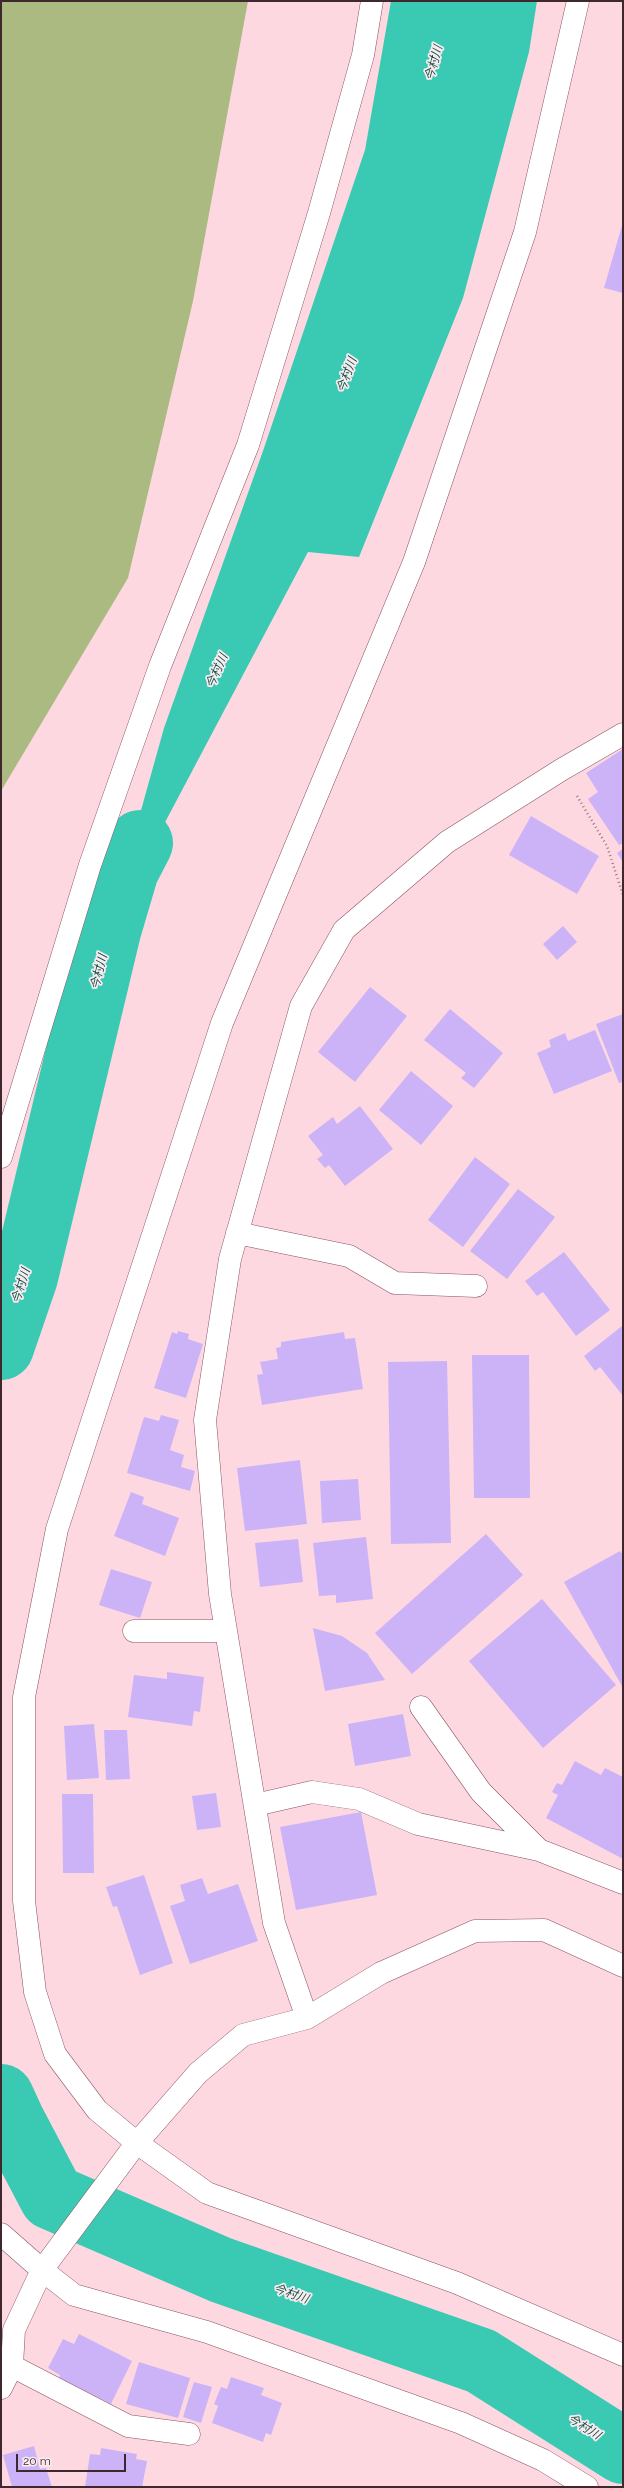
<!DOCTYPE html>
<html>
<head>
<meta charset="utf-8">
<style>
	body { margin:0 }
	#map { position:relative; width:624px; height:2488px; overflow:hidden; background:#fdd8e1; font-family:Raleway,sans-serif }
	canvas { display:block }
	.frame { position:absolute; inset:0; border:2px solid #3f272e; pointer-events:none }
	.scale { position:absolute; left:16px; top:2454px; width:110px; height:18px; box-sizing:border-box; border:2px solid #3f272e; border-top:0; padding-left:5px; font-size:12px; line-height:14px; white-space:nowrap; color:#3f272e; -webkit-text-stroke:3px #f9ecf0; paint-order:stroke }
</style>
</head>
<body>
<div id="map">
<canvas width="624" height="2488"></canvas>
<div class="frame"></div>
<div class="scale">20 m</div>
</div>
<script>
const ctx = document.querySelector('canvas').getContext('2d');
ctx.lineJoin = 'round';
function fill(path, color) {
  ctx.fillStyle = color;
  ctx.fill(path, 'evenodd');
}
function poly(rows) {
  const path = new Path2D();
  for (const r of rows) {
    path.moveTo(r[0], r[1]);
    for (let i = 2; i < r.length; i += 2) path.lineTo(r[i], r[i + 1]);
  }
  return path;
}
function trace(path, color, width, dash) {
  ctx.strokeStyle = color;
  ctx.lineWidth = width;
  ctx.lineCap = dash ? 'butt' : 'round';
  ctx.setLineDash(dash || []);
  ctx.stroke(path);
}
function label(font, color, halo, rows, align = 'center') {
  ctx.font = font + ' Raleway,"Noto Sans JP",sans-serif';
  ctx.lineWidth = 3.5;
  ctx.setLineDash([]);
  ctx.textBaseline = 'middle';
  ctx.strokeStyle = halo;
  ctx.fillStyle = color;
  for (const [text, x, y, turn = 0] of rows) {
    ctx.save();
    ctx.translate(x, y);
    ctx.rotate((+turn || 0) * Math.PI / 180);
    ctx.textAlign = isNaN(turn) ? turn : align;
    if (halo) ctx.strokeText(text, 0, 0);
    ctx.fillText(text, 0, 0);
    ctx.restore();
  }
}
const green = poly([
	[1,1,248,1,193,301,128,578,1,791]
]);
const water = poly([
	[391,1,537,1,529,52,463,298,359,557,308,552,107,932,164,728,263,451,365,150]
]);
const river = poly([
	[1,1347,25,1277,108,931,126,870,140,843],
	[1,2097,13,2123,52,2197,221,2270,481,2361,623,2451]
]);
const building = poly([
	[623,222,623,293,604,288],
	[623,749,623,843,619,845,588,799,598,792,586,773],
	[531,816,599,856,577,894,509,855],
	[623,849,623,862,617,853],
	[563,926,577,942,557,960,543,944],
	[370,987,407,1016,355,1082,318,1052],
	[450,1009,503,1053,474,1088,461,1078,466,1073,424,1040],
	[623,1014,623,1082,619,1083,596,1024],
	[595,1030,612,1071,554,1094,537,1053,551,1047,549,1040,565,1033,568,1041],
	[411,1071,453,1106,421,1145,379,1110],
	[360,1106,393,1149,345,1186,329,1165,325,1168,317,1159,323,1155,308,1136,333,1117,337,1124],
	[475,1157,510,1184,463,1247,428,1220],
	[518,1189,555,1217,507,1279,470,1251],
	[564,1252,610,1310,576,1336,543,1292,537,1296,525,1281],
	[622,1326,623,1327,623,1396,600,1367,595,1371,584,1356],
	[178,1331,189,1334,188,1339,203,1344,186,1398,154,1388,172,1332,177,1334],
	[344,1332,345,1339,355,1338,363,1389,262,1405,257,1375,263,1374,260,1362,278,1359,276,1348,281,1347,281,1342],
	[472,1355,529,1355,530,1498,474,1498],
	[447,1361,451,1543,391,1544,388,1362],
	[161,1415,179,1420,170,1450,184,1455,181,1467,195,1471,190,1491,127,1473,144,1417,159,1421],
	[300,1460,307,1524,245,1531,237,1468],
	[358,1479,361,1520,322,1523,320,1481],
	[131,1492,144,1497,142,1504,179,1518,165,1556,114,1536],
	[486,1534,523,1575,412,1674,375,1633],
	[366,1537,373,1599,336,1603,336,1595,319,1596,313,1543],
	[298,1539,303,1582,260,1587,255,1543],
	[620,1551,623,1555,623,1688,564,1582],
	[111,1569,152,1582,140,1618,99,1605],
	[542,1599,616,1685,543,1748,469,1661],
	[313,1628,342,1636,367,1653,385,1680,325,1691],
	[167,1672,204,1677,200,1712,194,1711,192,1726,128,1717,134,1675,167,1679],
	[403,1714,411,1756,355,1766,348,1724],
	[94,1724,99,1778,67,1780,64,1726],
	[104,1730,127,1730,130,1779,106,1780],
	[575,1761,601,1775,605,1768,623,1777,623,1859,546,1818,558,1795,552,1792,557,1783,562,1785],
	[216,1793,221,1827,197,1830,192,1796],
	[62,1794,93,1794,94,1873,63,1873],
	[361,1812,377,1895,296,1910,280,1827],
	[144,1875,173,1963,140,1975,117,1906,113,1907,106,1887],
	[202,1878,208,1894,238,1884,258,1941,190,1964,170,1906,185,1901,180,1885],
	[79,2334,132,2361,111,2404,59,2378,60,2375,48,2368,63,2339,74,2344],
	[139,2362,190,2378,178,2418,126,2404],
	[231,2377,264,2388,261,2395,282,2403,271,2435,266,2433,263,2442,212,2423,218,2406,214,2404,221,2387,227,2389],
	[194,2382,212,2387,201,2423,183,2417],
	[34,2446,40,2469,46,2468,52,2487,12,2487,3,2455],
	[101,2448,137,2454,136,2459,147,2461,142,2487,85,2487,90,2454,100,2455]
]);
const path = poly([
	[577,796,607,846,623,895]
]);
const minor = poly([
	[578,1,525,232,414,562,222,1023,57,1529,24,1697,24,1901,35,1992,55,2054,97,2110,137,2143,207,2193,457,2283,623,2355],
	[1,1157,90,865,160,666,248,445,319,213,363,55,372,1],
	[237,1233,349,1256,395,1283,476,1286],
	[134,1631,226,1631],
	[421,1707,481,1792,539,1850,623,1883],
	[255,1805,312,1792,359,1799,418,1824,539,1850],
	[307,2018,274,1923,220,1594,205,1420,230,1259,301,1006,344,930,447,842,561,770,623,734],
	[1,2234,42,2270,14,2330,12,2366,1,2388],
	[12,2366,128,2426,189,2434],
	[587,2487,543,2460,461,2423,207,2332,74,2295,42,2270,135,2145,198,2073,243,2035,307,2018,381,1973,475,1931,544,1930,623,1966]
]);
const waterNames = [
	["今村川",434,63,-75],
	["今村川",347,375,-70],
	["今村川",217,671,-66],
	["今村川",99,972,-76],
	["今村川",21,1286,-73],
	["今村川",291,2294,19],
	["今村川",584,2427,32]
];
fill(green, '#aaba80');
fill(water, '#3ac9b3');
trace(river, '#3ac9b3', 66);
fill(building, '#ccb3f7');
trace(minor, '#895464', 23);
trace(path, '#967880', 2.5, [1, 3]);
trace(minor, '#fff', 22);
label('italic 12px', '#165147', '#f9ecf0', waterNames);
</script>
</body>
</html>
